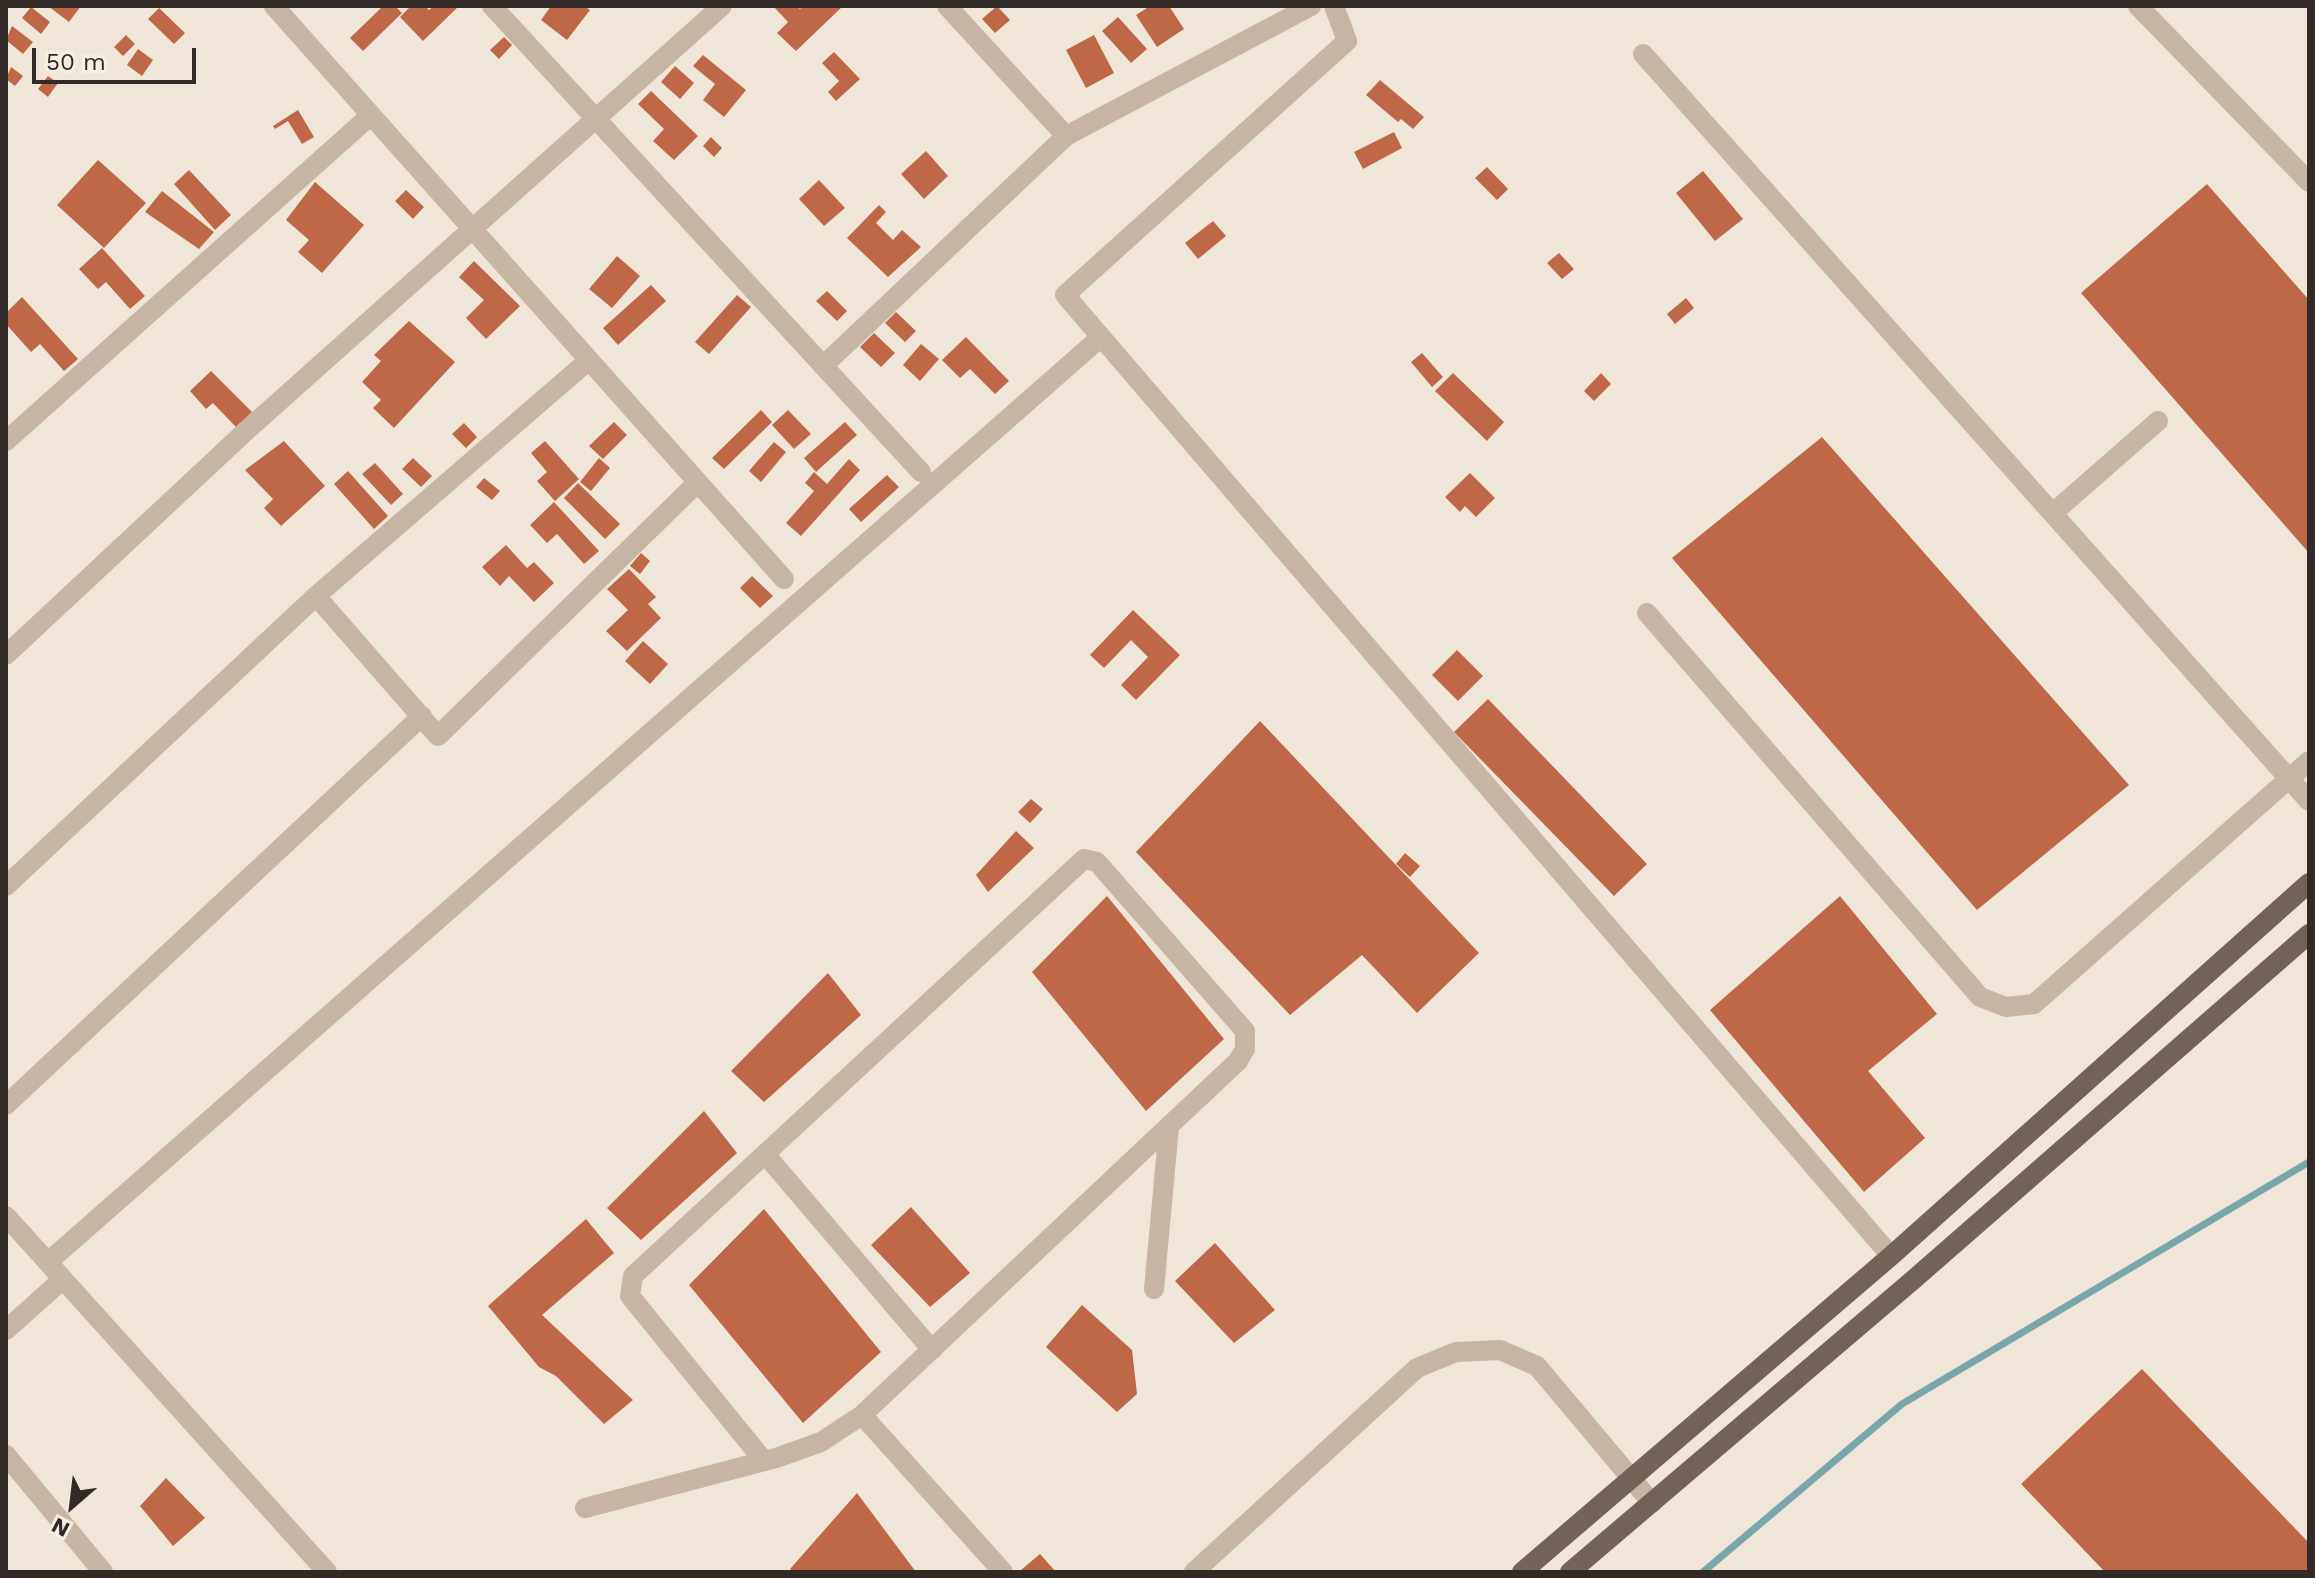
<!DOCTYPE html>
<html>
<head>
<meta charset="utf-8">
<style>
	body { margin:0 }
	#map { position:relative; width:2315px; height:1578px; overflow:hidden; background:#efe5d8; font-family:"Work Sans",sans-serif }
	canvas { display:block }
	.frame { position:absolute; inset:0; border:8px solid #322a26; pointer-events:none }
	.north { position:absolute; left:32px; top:1466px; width:80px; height:80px; -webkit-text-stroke:6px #f7efe3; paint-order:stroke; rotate:208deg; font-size:22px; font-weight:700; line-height:32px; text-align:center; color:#322a26 }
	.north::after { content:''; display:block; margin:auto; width:28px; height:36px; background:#322a26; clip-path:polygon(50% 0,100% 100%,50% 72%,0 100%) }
	.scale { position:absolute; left:32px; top:48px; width:164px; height:36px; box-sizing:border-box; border:4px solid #322a26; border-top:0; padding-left:10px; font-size:24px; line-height:28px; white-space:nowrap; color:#322a26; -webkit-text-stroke:6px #f7efe3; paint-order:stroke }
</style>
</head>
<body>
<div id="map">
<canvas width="2315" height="1578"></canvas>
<div class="frame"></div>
<div class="north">N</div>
<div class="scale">50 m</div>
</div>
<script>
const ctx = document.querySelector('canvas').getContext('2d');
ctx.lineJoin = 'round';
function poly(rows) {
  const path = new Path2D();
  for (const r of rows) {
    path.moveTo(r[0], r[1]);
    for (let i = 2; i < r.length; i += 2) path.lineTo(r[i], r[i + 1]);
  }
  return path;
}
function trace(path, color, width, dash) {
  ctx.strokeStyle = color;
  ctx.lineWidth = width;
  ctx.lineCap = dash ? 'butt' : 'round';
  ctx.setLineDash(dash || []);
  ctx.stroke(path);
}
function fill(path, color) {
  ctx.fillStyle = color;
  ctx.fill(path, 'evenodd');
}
const stream = poly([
	[1703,1572,1902,1404,2309,1162]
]);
const building = poly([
	[48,6,81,6,69,22],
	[383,6,395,6,402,13,363,51,350,38],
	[411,6,425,6,429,10,434,6,459,6,423,41,400,17],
	[551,6,584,6,590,10,567,40,541,20],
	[773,6,796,6,800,9,803,6,843,6,796,51,777,33,788,22],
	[997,6,1010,20,995,33,982,19],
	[1150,6,1169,6,1184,29,1157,47,1136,15],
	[31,7,50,22,41,34,22,18],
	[159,8,185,33,174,44,148,19],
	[1118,17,1147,49,1131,63,1102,31],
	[12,26,33,42,23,54,6,40],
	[126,35,135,44,123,56,114,47],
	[1094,35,1114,73,1086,88,1066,50],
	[504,37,512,45,499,59,490,50],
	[138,49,153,60,142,76,127,65],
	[834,52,860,79,836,101,828,92,839,81,822,63],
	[703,55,746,90,724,117,703,100,715,84,693,66],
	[675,66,694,83,680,99,661,82],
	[11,67,23,76,15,86,6,79],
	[48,76,58,83,48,97,38,89],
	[1380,80,1424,117,1413,129,1401,119,1398,122,1366,95],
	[651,91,698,136,674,160,653,141,664,129,638,104],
	[298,110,314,137,302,144,288,121,275,129,273,126],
	[1394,132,1402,148,1363,169,1354,152],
	[711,137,722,148,714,157,703,146],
	[926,151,948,176,924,199,901,174],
	[98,160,146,203,104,248,57,205],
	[1487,167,1508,189,1497,200,1475,178],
	[189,170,231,215,215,230,174,184],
	[1703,171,1743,219,1715,241,1676,193],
	[819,180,845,208,824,226,799,199],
	[315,182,364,225,322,273,298,252,309,240,286,220],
	[2207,184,2309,300,2309,553,2081,293],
	[406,190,424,207,413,219,395,201],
	[162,191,214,232,199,249,145,212],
	[879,205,886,212,876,223,893,240,902,230,921,247,888,277,847,238],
	[1213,221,1226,236,1198,259,1185,243],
	[102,248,145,296,130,309,106,282,98,289,79,269],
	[1559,253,1574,269,1562,279,1547,263],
	[617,256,640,276,612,308,589,289],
	[474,261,520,306,486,339,466,318,484,300,459,277],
	[651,285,666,301,618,345,603,328],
	[827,291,847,311,837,321,816,301],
	[737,295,751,307,709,354,695,342],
	[22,297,78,359,64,371,40,344,31,352,6,324,6,313],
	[1686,298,1694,308,1675,324,1667,314],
	[896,312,916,331,905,342,885,323],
	[409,321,455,362,394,428,373,408,381,400,362,382,381,361,374,355],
	[874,333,895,353,881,367,860,347],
	[966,337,1009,381,995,394,970,369,960,378,942,360],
	[921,344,939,359,920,381,903,365],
	[1422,353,1443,377,1432,387,1411,362],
	[211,371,252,412,236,427,213,403,206,409,190,391],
	[1453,373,1504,422,1487,441,1435,391],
	[1601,373,1611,384,1594,401,1584,391],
	[761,410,772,422,724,469,712,458],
	[788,410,811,434,794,449,772,425],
	[614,422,627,435,603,459,589,446],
	[845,422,857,435,816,472,804,458],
	[464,423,477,437,466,448,452,434],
	[1822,437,2129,785,1977,910,1672,558],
	[284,441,325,486,281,526,264,508,273,499,245,470],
	[545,441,579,479,555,501,537,481,547,472,531,453],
	[774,442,786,452,761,482,749,471],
	[413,458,432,476,421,487,402,469],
	[599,458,610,468,591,491,580,482],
	[849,459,860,470,801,536,786,523,814,491,805,483,814,472,827,484],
	[375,463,403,494,391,505,362,474],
	[348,471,388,516,374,529,334,484],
	[1470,473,1495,498,1476,517,1465,506,1460,512,1445,497],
	[887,475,899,487,861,522,849,509],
	[484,478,500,491,492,500,476,487],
	[578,483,620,524,605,539,564,498],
	[554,502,599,551,584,564,557,534,547,543,530,525],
	[506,545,527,568,534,562,554,583,534,602,509,576,500,586,482,567],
	[641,553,650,561,640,574,630,566],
	[629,569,656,597,648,604,661,618,627,651,606,631,628,610,607,589],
	[752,576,773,596,760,608,740,588],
	[1133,610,1180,655,1136,700,1121,685,1148,657,1131,640,1104,668,1090,655],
	[643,641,668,664,650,684,625,661],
	[1457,650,1483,676,1458,701,1432,675],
	[1488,699,1647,864,1614,896,1454,732],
	[1260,721,1479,953,1417,1013,1362,955,1290,1015,1136,852],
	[1031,799,1043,809,1030,823,1018,812],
	[1016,831,1034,848,988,892,976,875],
	[1405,853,1420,866,1410,877,1396,864],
	[1107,896,1224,1039,1146,1111,1032,972],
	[1840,896,1937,1014,1868,1071,1925,1138,1864,1192,1710,1010],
	[828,973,861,1015,764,1102,731,1071],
	[704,1111,737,1153,641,1240,607,1208],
	[911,1207,970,1273,930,1307,871,1245],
	[764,1209,881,1352,803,1423,689,1285],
	[586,1219,614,1253,542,1315,633,1400,604,1424,556,1376,539,1367,488,1306],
	[1215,1243,1275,1310,1234,1343,1175,1281],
	[1082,1305,1132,1350,1137,1394,1117,1412,1046,1347],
	[2142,1369,2309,1543,2309,1572,2105,1572,2021,1484],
	[166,1478,205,1518,173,1546,140,1506],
	[857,1493,916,1572,793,1572,790,1569],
	[1040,1554,1056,1572,1021,1570]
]);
const minor = poly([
	[274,6,784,579],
	[492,6,921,472],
	[947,6,1066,136],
	[1334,6,1347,41,1065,295,1891,1256],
	[2138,6,2309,182],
	[1643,54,2309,801],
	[823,366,1066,136,1311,6],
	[6,441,371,115],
	[2053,513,2158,421],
	[316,596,438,736,698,482],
	[1647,613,1980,997,2006,1007,2034,1004,2309,761],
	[6,655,246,431,722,6],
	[6,886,316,596,589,360],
	[6,1105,422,716],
	[765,1154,932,1350],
	[6,1216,327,1572],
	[48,1262,1101,337],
	[1154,1289,1169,1127],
	[6,1330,63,1279],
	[862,1415,1003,1572],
	[6,1455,103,1572],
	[585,1508,776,1458,821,1442,862,1415,1238,1061,1245,1049,1245,1031,1097,862,1084,859,633,1276,630,1296,764,1461],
	[1194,1572,1417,1368,1456,1352,1500,1350,1537,1366,1652,1503]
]);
const major = poly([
	[1522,1572,1891,1256,2309,883],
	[1570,1572,1913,1280,2309,934]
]);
trace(stream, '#79a6aa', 7);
fill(building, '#be6847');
trace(minor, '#c6b5a5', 20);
trace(major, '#736257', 20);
</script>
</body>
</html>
